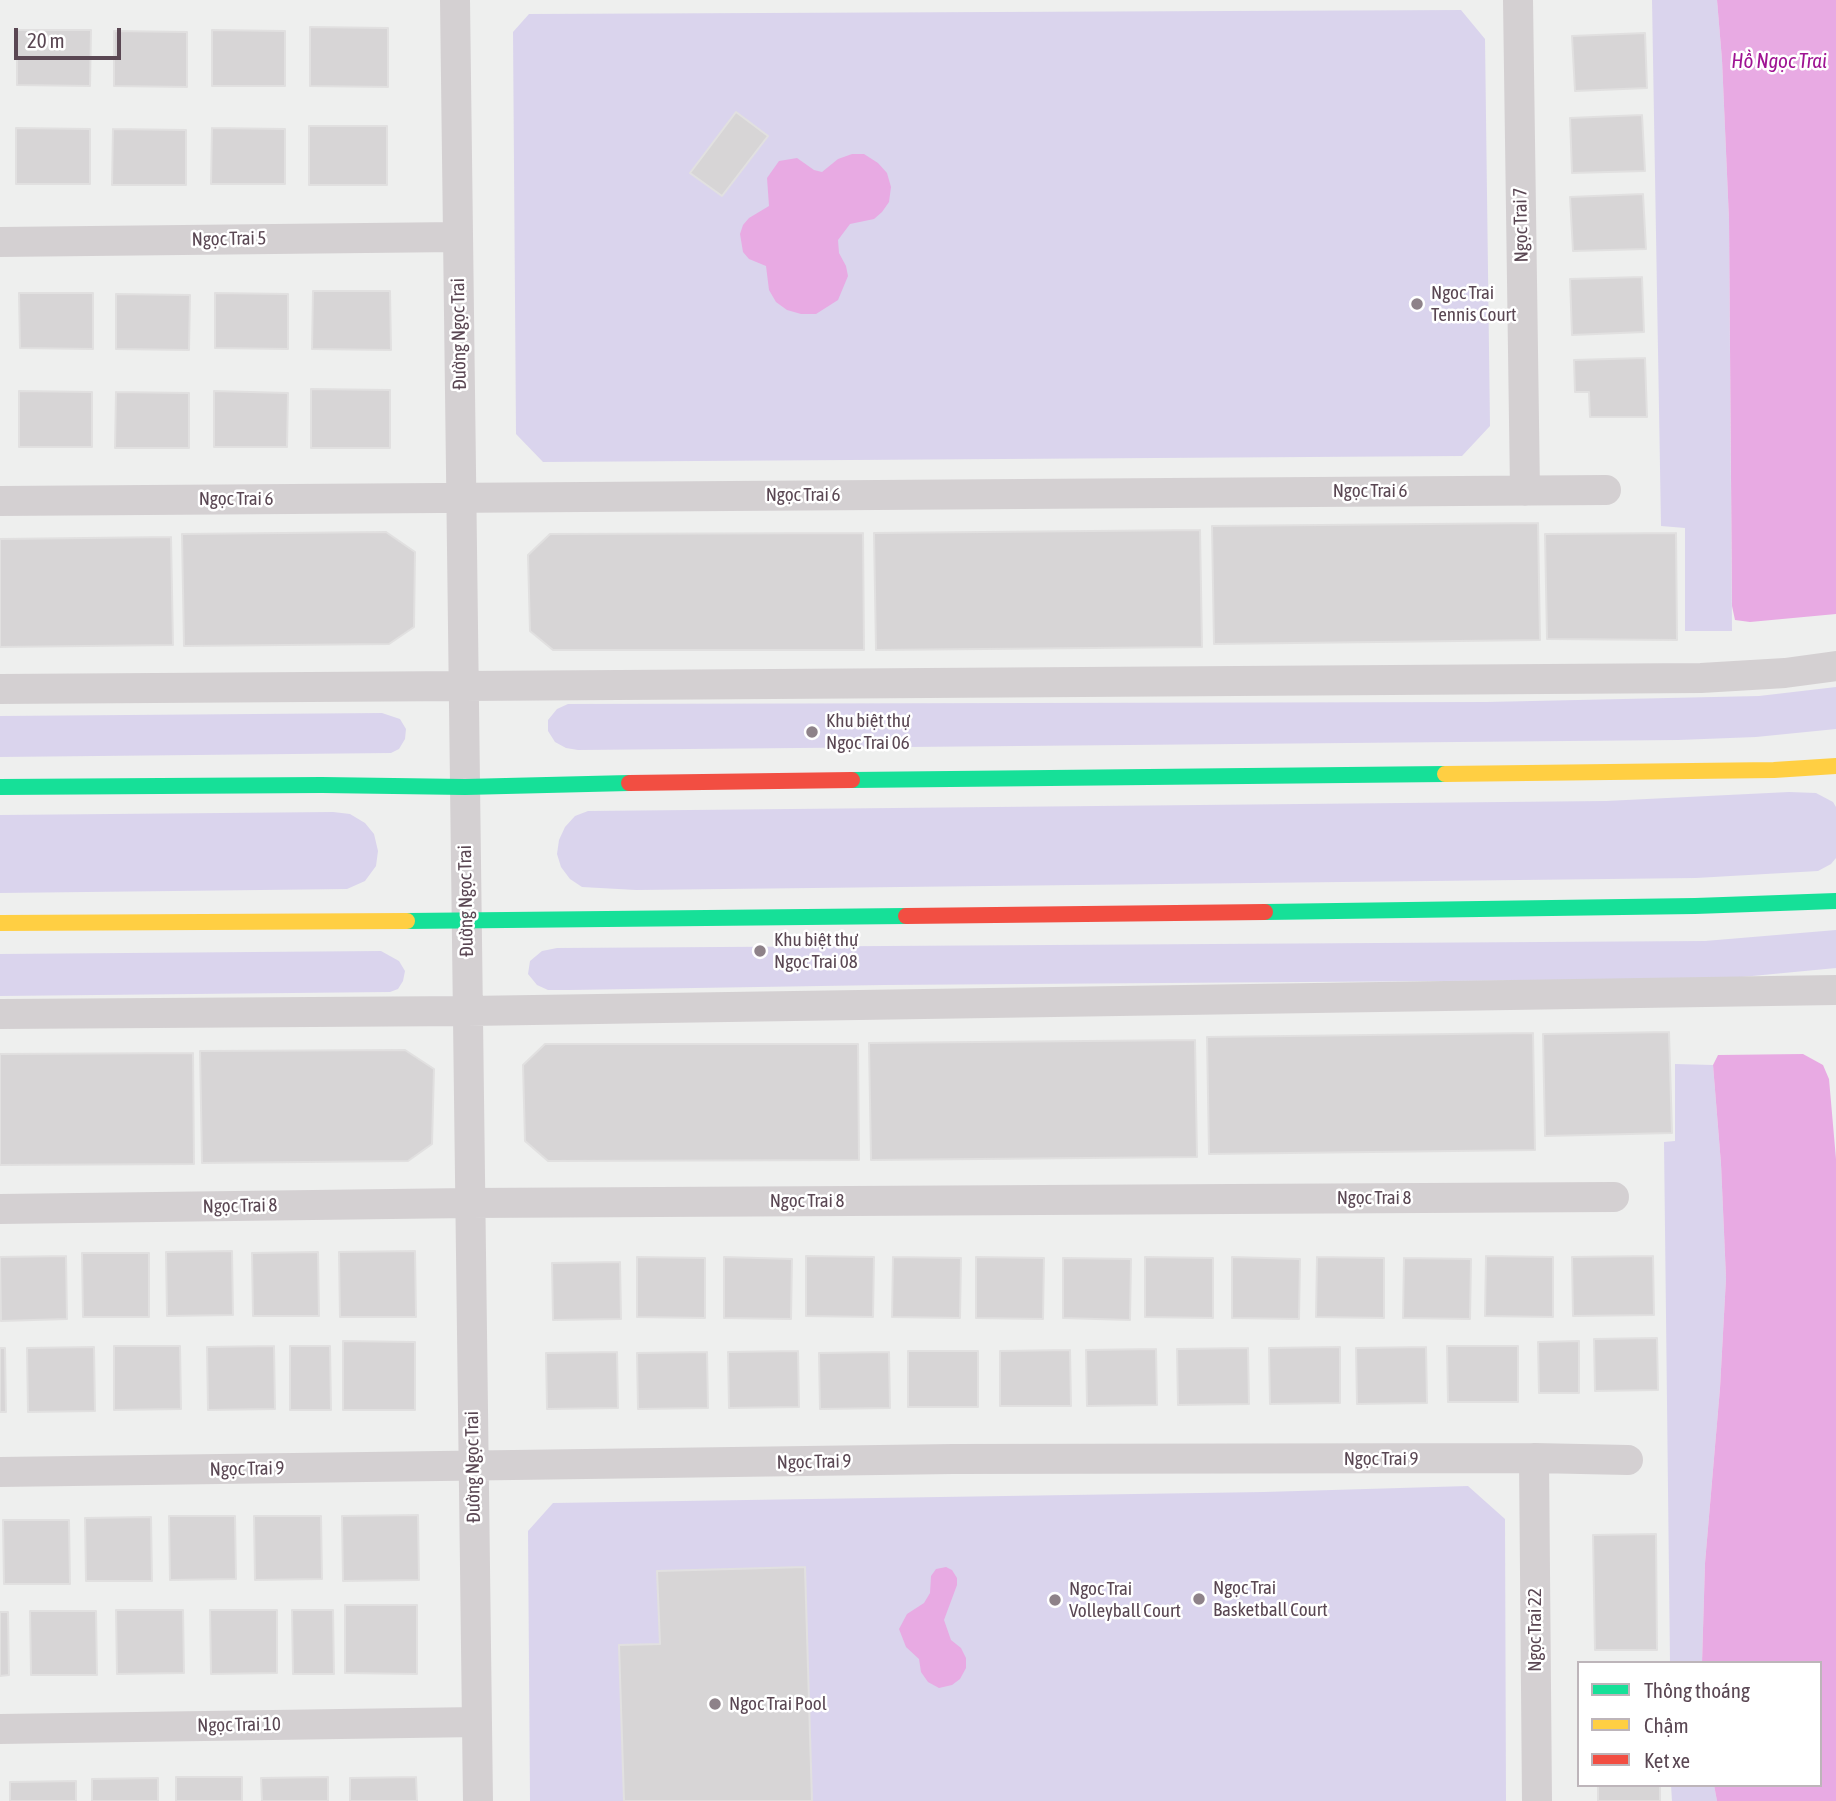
<!DOCTYPE html>
<html>
<head>
<meta charset="utf-8">
<style>
	body { margin:0 }
	#map { position:relative; width:1836px; height:1801px; overflow:hidden; background:#eeefee; font-family:"Asap Condensed",sans-serif }
	canvas { display:block }
	.legend { position:absolute; left:1577px; top:1661px; width:245px; height:126px; box-sizing:border-box; background:#fff; border:2px solid #bdb5ba; margin:0; padding:9px 12px; list-style:none; font-size:21px; color:#5a4753 }
	.legend li { display:flex; align-items:center; gap:14px; height:35px }
	.legend b { width:35px; border:2px solid #bdb5ba }
	.scale { position:absolute; left:14px; top:28px; width:107px; height:32px; box-sizing:border-box; border:4px solid #5a4753; border-top:0; padding-left:9px; font-size:21px; line-height:24px; white-space:nowrap; color:#5a4753; -webkit-text-stroke:5px #fff; paint-order:stroke }
</style>
</head>
<body>
<div id="map">
<canvas width="1836" height="1801"></canvas>
<ul class="legend">
<li><b style="height:9px;background:#16e098"></b>Thông thoáng</li>
<li><b style="height:9px;background:#ffcf43"></b>Chậm</li>
<li><b style="height:9px;background:#f24e42"></b>Kẹt xe</li>
</ul>
<div class="scale">20 m</div>
</div>
<script>
const ctx = document.querySelector('canvas').getContext('2d');
ctx.lineJoin = 'round';
function fill(path, color) {
  ctx.fillStyle = color;
  ctx.fill(path, 'evenodd');
}
function poly(rows) {
  const path = new Path2D();
  for (const r of rows) {
    path.moveTo(r[0], r[1]);
    for (let i = 2; i < r.length; i += 2) path.lineTo(r[i], r[i + 1]);
  }
  return path;
}
function trace(path, color, width, dash) {
  ctx.strokeStyle = color;
  ctx.lineWidth = width;
  ctx.lineCap = dash ? 'butt' : 'round';
  ctx.setLineDash(dash || []);
  ctx.stroke(path);
}
function label(font, color, halo, rows, align = 'center') {
  ctx.font = font + ' "Asap Condensed",sans-serif';
  ctx.lineWidth = 5;
  ctx.setLineDash([]);
  ctx.textBaseline = 'middle';
  ctx.strokeStyle = halo;
  ctx.fillStyle = color;
  for (const [text, x, y, turn = 0] of rows) {
    ctx.save();
    ctx.translate(x, y);
    ctx.rotate((+turn || 0) * Math.PI / 180);
    ctx.textAlign = isNaN(turn) ? turn : align;
    if (halo) ctx.strokeText(text, 0, 0);
    ctx.fillText(text, 0, 0);
    ctx.restore();
  }
}
const green = poly([
	[1652,0,1717,0,1722,60,1729,220,1732,631,1685,631,1685,528,1661,526],
	[1461,10,1485,39,1490,426,1462,456,543,462,516,434,513,32,529,14],
	[1836,687,1836,729,1756,737,1678,740,578,750,566,748,555,742,548,731,548,720,557,709,568,704,1487,702,1759,696],
	[382,713,400,719,406,729,405,739,399,749,391,753,0,757,0,716],
	[1789,792,1816,793,1833,802,1836,807,1836,858,1831,864,1818,871,1696,878,636,890,582,887,570,879,561,867,557,854,559,840,565,827,575,816,588,811,1606,801],
	[333,812,350,814,365,823,374,834,378,851,376,866,365,881,347,889,0,893,0,815],
	[1836,930,1836,968,1721,979,884,985,569,990,548,990,537,985,528,974,530,961,542,951,557,948,1705,941],
	[381,951,399,961,405,971,403,981,398,989,390,992,0,996,0,954],
	[1675,1064,1713,1065,1721,1164,1726,1278,1720,1388,1705,1563,1702,1663,1670,1663,1664,1142,1675,1141],
	[1468,1486,1505,1519,1506,1801,530,1801,528,1531,553,1503,1264,1492],
	[1671,1785,1714,1785,1717,1801,1672,1801]
]);
const water = poly([
	[1717,0,1836,0,1836,614,1750,622,1735,620,1732,606,1729,220,1722,60],
	[852,154,864,154,878,163,887,173,891,187,889,202,882,212,874,219,850,224,838,240,839,253,846,266,848,276,838,300,816,314,801,314,787,310,776,302,769,290,766,266,749,259,743,252,740,234,743,225,749,218,769,206,767,178,779,161,797,158,814,170,822,172,838,159],
	[1803,1054,1823,1065,1829,1079,1836,1159,1836,1801,1717,1801,1714,1785,1820,1785,1820,1663,1702,1663,1705,1563,1720,1388,1726,1278,1721,1164,1713,1065,1718,1055],
	[946,1567,952,1570,957,1578,957,1585,944,1620,951,1640,961,1648,966,1658,966,1668,960,1679,952,1685,939,1688,928,1682,921,1672,919,1659,906,1647,899,1629,907,1614,924,1603,930,1593,931,1576,936,1569]
]);
const building = poly([
	[310,27,388,28,388,87,310,86,310,27],
	[17,30,91,30,90,86,17,85,17,30],
	[212,30,285,31,285,86,212,86,212,30],
	[114,31,187,32,187,87,114,86,114,31],
	[1645,33,1647,88,1575,91,1572,36,1645,33],
	[736,112,768,136,722,196,690,173,736,112],
	[1642,115,1645,171,1572,173,1570,118,1642,115],
	[309,126,387,126,387,185,309,185,309,126],
	[16,128,90,129,90,184,16,184,16,128],
	[212,128,285,129,285,184,211,184,212,128],
	[113,129,186,130,186,185,112,185,113,129],
	[1643,194,1646,249,1573,251,1570,197,1643,194],
	[1642,277,1644,332,1572,335,1570,279,1642,277],
	[313,291,390,291,391,350,312,349,313,291],
	[19,293,93,293,93,349,20,348,19,293],
	[215,293,288,294,288,349,215,348,215,293],
	[116,294,190,295,189,350,116,349,116,294],
	[1645,358,1647,417,1590,417,1589,392,1575,392,1574,360,1645,358],
	[311,389,390,390,390,448,311,448,311,389],
	[19,391,92,392,92,447,19,447,19,391],
	[214,391,288,393,287,447,214,447,214,391],
	[116,392,189,393,189,448,115,448,116,392],
	[1538,523,1540,640,1214,644,1212,526,1538,523],
	[1200,530,1202,647,876,650,874,533,1200,530],
	[386,532,415,552,414,627,389,644,184,646,182,534,386,532],
	[863,533,864,650,553,650,530,631,528,555,550,534,863,533],
	[1676,533,1677,640,1547,639,1545,534,1676,533],
	[171,537,173,645,0,647,0,539,171,537],
	[1669,1032,1672,1133,1545,1136,1543,1034,1669,1032],
	[1533,1033,1535,1150,1209,1154,1207,1037,1533,1033],
	[1195,1040,1197,1157,871,1160,869,1043,1195,1040],
	[545,1044,858,1044,859,1160,548,1161,525,1141,523,1065,545,1044],
	[405,1050,434,1069,432,1144,408,1161,202,1163,200,1051,405,1050],
	[193,1053,194,1164,0,1165,0,1054,193,1053],
	[232,1251,233,1315,167,1316,166,1252,232,1251],
	[415,1251,416,1317,340,1317,339,1252,415,1251],
	[318,1252,319,1316,253,1316,252,1253,318,1252],
	[82,1253,149,1253,149,1317,83,1317,82,1253],
	[66,1256,67,1319,1,1321,0,1257,66,1256],
	[806,1256,874,1257,873,1317,806,1316,806,1256],
	[1486,1256,1553,1257,1553,1317,1485,1316,1486,1256],
	[1653,1256,1654,1315,1573,1316,1572,1257,1653,1256],
	[637,1257,705,1258,705,1318,637,1317,637,1257],
	[724,1257,792,1259,791,1319,724,1318,724,1257],
	[893,1257,961,1258,960,1318,892,1317,893,1257],
	[976,1257,1044,1258,1043,1319,976,1318,976,1257],
	[1145,1257,1213,1258,1213,1318,1145,1317,1145,1257],
	[1232,1257,1300,1259,1299,1319,1232,1318,1232,1257],
	[1317,1257,1384,1258,1384,1318,1316,1317,1317,1257],
	[1063,1258,1131,1259,1130,1320,1063,1318,1063,1258],
	[1404,1258,1471,1259,1470,1319,1403,1318,1404,1258],
	[620,1262,621,1319,553,1320,552,1263,620,1262],
	[1657,1338,1658,1390,1595,1391,1594,1339,1657,1338],
	[343,1341,415,1342,415,1410,343,1410,343,1341],
	[1579,1341,1579,1393,1539,1393,1538,1342,1579,1341],
	[114,1346,180,1346,181,1409,114,1410,114,1346],
	[274,1346,275,1409,208,1410,207,1347,274,1346],
	[290,1346,330,1346,331,1410,290,1410,290,1346],
	[1447,1346,1518,1346,1518,1402,1448,1402,1447,1346],
	[94,1347,95,1411,28,1412,27,1348,94,1347],
	[1340,1347,1340,1403,1270,1404,1269,1348,1340,1347],
	[1426,1347,1427,1403,1357,1404,1356,1348,1426,1347],
	[0,1348,5,1348,6,1412,0,1412,0,1348],
	[1248,1348,1249,1404,1178,1405,1177,1349,1248,1348],
	[1156,1349,1157,1405,1087,1406,1086,1350,1156,1349],
	[1070,1350,1071,1406,1000,1406,1000,1351,1070,1350],
	[798,1351,799,1407,729,1408,728,1352,798,1351],
	[908,1351,978,1351,978,1407,908,1407,908,1351],
	[617,1352,618,1408,547,1409,546,1353,617,1352],
	[707,1352,708,1408,638,1409,637,1353,707,1352],
	[889,1352,890,1408,820,1409,819,1353,889,1352],
	[418,1515,419,1580,343,1581,342,1516,418,1515],
	[169,1516,235,1516,236,1579,170,1580,169,1516],
	[254,1516,321,1516,322,1579,255,1580,254,1516],
	[151,1517,152,1581,86,1581,85,1518,151,1517],
	[3,1520,69,1520,70,1584,4,1584,3,1520],
	[1656,1534,1657,1650,1595,1650,1593,1535,1656,1534],
	[805,1567,812,1801,624,1801,619,1645,660,1644,657,1571,805,1567],
	[345,1605,417,1605,417,1674,345,1673,345,1605],
	[116,1610,183,1610,184,1673,117,1674,116,1610],
	[210,1610,277,1610,277,1673,211,1674,210,1610],
	[292,1610,333,1610,334,1674,293,1674,292,1610],
	[30,1611,96,1611,97,1675,31,1675,30,1611],
	[0,1612,8,1612,9,1675,0,1676,0,1612],
	[176,1777,242,1777,242,1801,176,1801,176,1777],
	[328,1777,328,1801,262,1801,261,1778,328,1777],
	[416,1777,417,1801,350,1801,350,1778,416,1777],
	[158,1778,158,1801,92,1801,92,1779,158,1778],
	[76,1781,76,1801,10,1801,10,1782,76,1781],
	[1598,1785,1660,1785,1660,1801,1598,1801,1598,1785]
]);
const street = poly([
	[455,0,478,1801],
	[1518,0,1525,491],
	[0,242,457,237],
	[0,501,1606,490],
	[0,689,1701,678,1785,673,1836,666],
	[0,1014,468,1011,1836,990],
	[0,1209,469,1203,1614,1197],
	[1534,1458,1537,1801],
	[0,1472,953,1459,1534,1458,1628,1460],
	[0,1729,477,1722]
]);
const fast = poly([
	[852,780,1445,774],
	[0,787,322,785,465,787,629,783],
	[1265,912,1695,906,1836,901],
	[407,921,906,916]
]);
const slow = poly([
	[1445,774,1774,770,1836,766],
	[0,923,407,921]
]);
const jam = poly([
	[629,783,852,780],
	[906,916,1265,912]
]);
const markers = [
	[1417,304,7,"#8e8289"],
	[812,732,7,"#8e8289"],
	[760,951,7,"#8e8289"],
	[1199,1599,7,"#8e8289"],
	[1055,1600,7,"#8e8289"],
	[715,1704,7,"#8e8289"]
];
const streetNames = [
	["Ngọc Trai 7",1521,225,-91],
	["Ngọc Trai 5",229,239,-1],
	["Đường Ngọc Trai",459,334,-91],
	["Ngọc Trai 6",1370,491],
	["Ngọc Trai 6",803,495],
	["Ngọc Trai 6",236,499],
	["Đường Ngọc Trai",466,901,-91],
	["Ngọc Trai 8",1374,1198],
	["Ngọc Trai 8",807,1201],
	["Ngọc Trai 8",240,1206,-1],
	["Ngọc Trai 9",1381,1459],
	["Ngọc Trai 9",814,1462,-1],
	["Đường Ngọc Trai",473,1467,-91],
	["Ngọc Trai 9",247,1469,-1],
	["Ngọc Trai 22",1535,1630,-90],
	["Ngọc Trai 10",239,1725,-1]
];
const poiNames = [
	["Ngoc Trai",1431,293],
	["Tennis Court",1431,315],
	["Khu biệt thự",826,721],
	["Ngọc Trai 06",826,743],
	["Khu biệt thự",774,940],
	["Ngọc Trai 08",774,962],
	["Ngọc Trai",1213,1588],
	["Basketball Court",1213,1610],
	["Ngoc Trai",1069,1589],
	["Volleyball Court",1069,1611],
	["Ngoc Trai Pool",729,1704]
];
const waterNames = [
	["Hồ Ngọc Trai",1779,61]
];
fill(green, '#dad4ed');
fill(water, '#e8aae3');
fill(building, '#d7d5d6');
trace(building, '#e1e0e0', 2);
trace(street, '#d4d0d2', 30);
trace(fast, '#16e098', 16);
trace(slow, '#ffcf43', 16);
trace(jam, '#f24e42', 16);
for (const [x, y, r, color] of markers) {
  const dot = new Path2D();
  dot.arc(x, y, r, 0, 2 * Math.PI);
  ctx.fillStyle = color;
  ctx.fill(dot);
  trace(dot, '#fff', 2.5);
}
label('19px', '#5a4753', '#fff', streetNames);
label('19px', '#5a4753', '#fff', poiNames, 'left');
label('italic 21px', '#9f1493', '#fff', waterNames);
</script>
</body>
</html>
